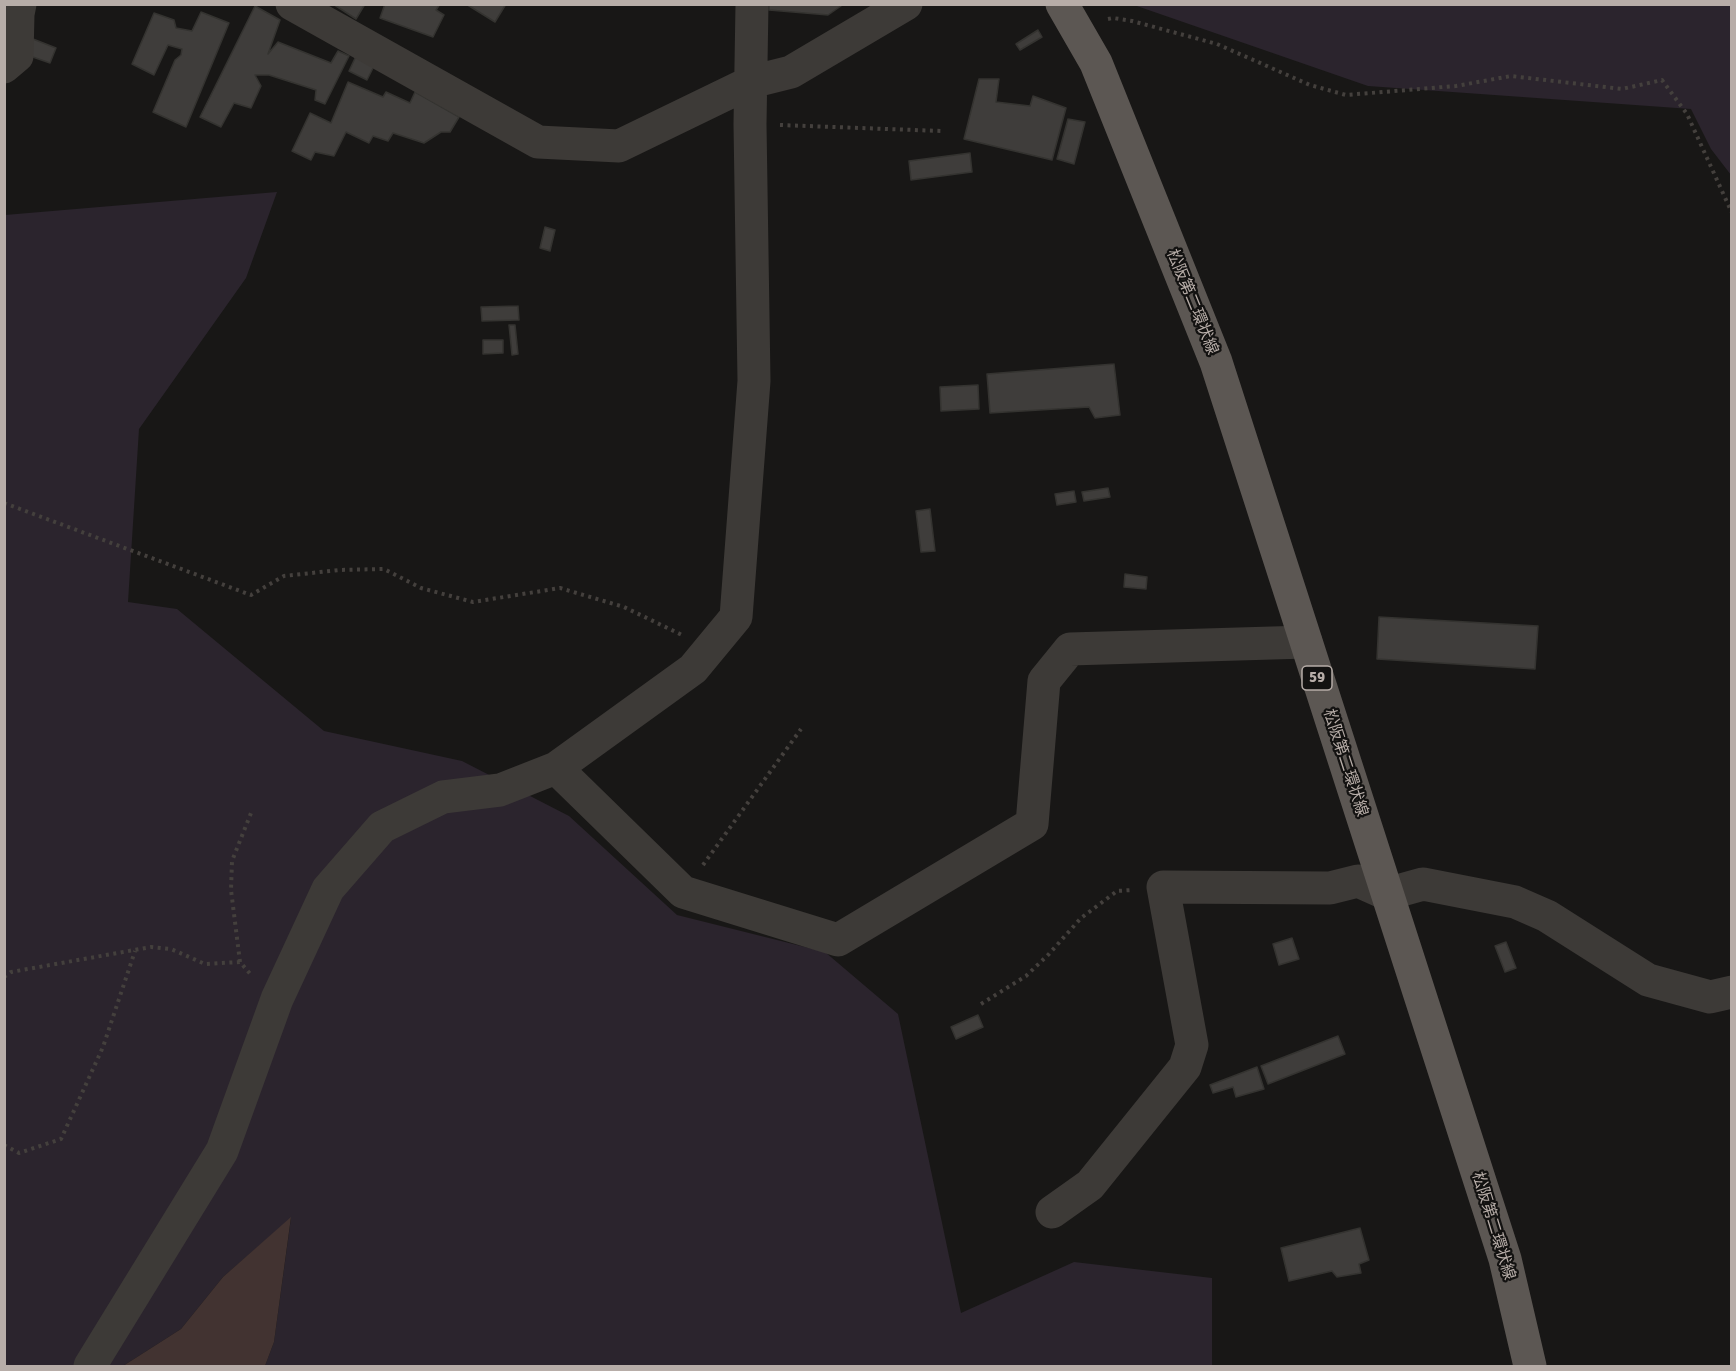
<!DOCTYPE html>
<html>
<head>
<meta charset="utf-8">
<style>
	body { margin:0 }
	#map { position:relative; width:1736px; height:1371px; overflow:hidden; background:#181716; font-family:Signika,sans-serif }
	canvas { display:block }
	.frame { position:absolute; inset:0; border:6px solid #b7ada8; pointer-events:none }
</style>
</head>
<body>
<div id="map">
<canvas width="1736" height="1371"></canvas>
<div class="frame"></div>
</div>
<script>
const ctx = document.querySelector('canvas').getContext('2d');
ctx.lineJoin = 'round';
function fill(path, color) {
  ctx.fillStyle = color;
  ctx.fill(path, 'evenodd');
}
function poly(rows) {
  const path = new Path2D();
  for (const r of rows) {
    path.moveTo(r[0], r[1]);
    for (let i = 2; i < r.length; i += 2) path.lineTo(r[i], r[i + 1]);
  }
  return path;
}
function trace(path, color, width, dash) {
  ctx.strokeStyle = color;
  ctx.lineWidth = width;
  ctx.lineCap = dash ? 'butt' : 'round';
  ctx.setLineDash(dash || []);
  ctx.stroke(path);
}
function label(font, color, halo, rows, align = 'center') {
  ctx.font = font + ' Signika,"Noto Sans JP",sans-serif';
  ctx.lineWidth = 4.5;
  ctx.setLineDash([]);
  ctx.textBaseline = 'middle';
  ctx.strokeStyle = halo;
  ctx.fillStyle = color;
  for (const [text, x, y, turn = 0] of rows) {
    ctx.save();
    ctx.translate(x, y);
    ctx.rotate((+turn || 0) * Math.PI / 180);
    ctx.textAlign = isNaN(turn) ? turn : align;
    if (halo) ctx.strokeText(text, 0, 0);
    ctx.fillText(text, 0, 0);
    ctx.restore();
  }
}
const green = poly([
	[1134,5,1731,5,1731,175,1711,149,1691,109,1368,86],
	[277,192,246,278,139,429,128,602,177,609,324,731,462,761,569,816,677,915,825,952,898,1014,961,1313,1074,1262,1212,1278,1212,1366,265,1366,274,1342,291,1218,223,1277,181,1329,123,1366,5,1366,5,215]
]);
const water = poly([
	[291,1217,274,1342,265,1366,123,1366,181,1329,223,1277]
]);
const building = poly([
	[333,4,365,4,356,19,333,4],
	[385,4,440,4,436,10,444,15,433,37,380,18,385,4],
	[466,4,506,4,495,22,466,4],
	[769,4,842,4,841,6,828,15,769,10,769,4],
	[255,6,280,20,268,54,278,42,331,63,338,51,349,56,325,104,315,100,316,90,269,75,255,75,261,86,251,108,234,103,221,127,200,117,255,6],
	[201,12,229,23,186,127,153,112,175,60,181,55,182,49,168,45,154,75,132,64,154,13,174,20,176,28,192,31,201,12],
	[1038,30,1042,37,1020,50,1016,44,1038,30],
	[33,39,56,48,50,63,27,55,33,39],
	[357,54,375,64,367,80,349,71,357,54],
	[979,79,999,79,996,102,1030,106,1033,96,1066,108,1052,160,964,139,979,79],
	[348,82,383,97,386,92,410,103,415,92,459,117,450,132,441,132,424,143,393,133,388,141,373,136,369,143,346,132,334,156,315,152,311,160,292,151,310,113,331,123,348,82],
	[1068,119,1085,122,1074,164,1057,159,1068,119],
	[970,153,972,172,911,180,909,161,970,153],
	[545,227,555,230,550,251,540,248,545,227],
	[518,306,519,320,482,321,481,307,518,306],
	[509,325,515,325,518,354,512,355,509,325],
	[483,340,503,340,503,353,483,354,483,340],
	[1114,364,1120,415,1095,418,1089,407,990,413,987,374,1114,364],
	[978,385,979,409,941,411,940,387,978,385],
	[1108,488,1110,497,1084,501,1082,492,1108,488],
	[1074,491,1076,502,1057,505,1055,494,1074,491],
	[930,509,935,551,921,552,916,511,930,509],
	[1125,574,1147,577,1146,589,1124,587,1125,574],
	[1379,617,1538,626,1535,669,1377,659,1379,617],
	[1292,938,1299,959,1279,965,1273,944,1292,938],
	[1506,942,1516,968,1505,972,1495,946,1506,942],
	[978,1015,983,1027,956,1039,951,1027,978,1015],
	[1338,1036,1345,1054,1268,1084,1261,1066,1338,1036],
	[1257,1067,1264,1089,1236,1097,1233,1087,1213,1093,1210,1085,1257,1067],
	[1360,1228,1369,1260,1359,1264,1361,1273,1337,1277,1332,1271,1289,1281,1281,1248,1360,1228]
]);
const path = poly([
	[1108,19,1113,18,1132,21,1217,44,1310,85,1346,95,1456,86,1511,76,1622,89,1662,80,1687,114,1732,213],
	[780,125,941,131],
	[4,503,251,595,284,576,339,570,384,569,421,588,473,602,560,588,624,607,682,635],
	[703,865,801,729],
	[240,962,231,890,232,861,251,813],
	[4,977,11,972,151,947,171,949,205,964,240,962,252,976],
	[981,1004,1026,976,1049,954,1081,918,1117,891,1132,890],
	[4,1145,19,1153,61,1139,103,1047,135,951]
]);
const minor = poly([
	[292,4,538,142,619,146,751,82,791,72,906,4],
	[4,67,17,56,18,14,20,4],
	[556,768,683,892,838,940,1032,824,1044,681,1070,649,1306,642],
	[1052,1212,1090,1185,1185,1067,1192,1045,1163,887,1330,888,1358,881,1387,894,1423,884,1515,902,1547,916,1648,980,1710,997,1732,992],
	[90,1366,222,1151,277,999,328,889,382,827,443,797,500,790,556,768,693,669,736,617,754,381,750,124,752,4]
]);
const major = poly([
	[1062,4,1096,63,1216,362,1505,1259,1530,1366]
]);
const shields = [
	[1317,678,30]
];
const shieldNames = [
	["59",1317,678]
];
const streetNames = [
	["松阪第二環状線",1192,302,68],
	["松阪第二環状線",1345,763,72],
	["松阪第二環状線",1493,1226,73]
];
fill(green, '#2b242d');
fill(water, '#423331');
fill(building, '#3f3d3b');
trace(building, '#343330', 1.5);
trace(path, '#44403d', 4, [3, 4.5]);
trace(minor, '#3d3a37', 33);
trace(major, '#5c5753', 33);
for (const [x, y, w] of shields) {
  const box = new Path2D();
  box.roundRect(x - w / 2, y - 12, w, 24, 4.5);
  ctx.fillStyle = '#131211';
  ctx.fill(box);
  trace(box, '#b7ada8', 1.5);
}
label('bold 15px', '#b7ada8', null, shieldNames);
label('16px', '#b7ada8', '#131211', streetNames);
</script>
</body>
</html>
